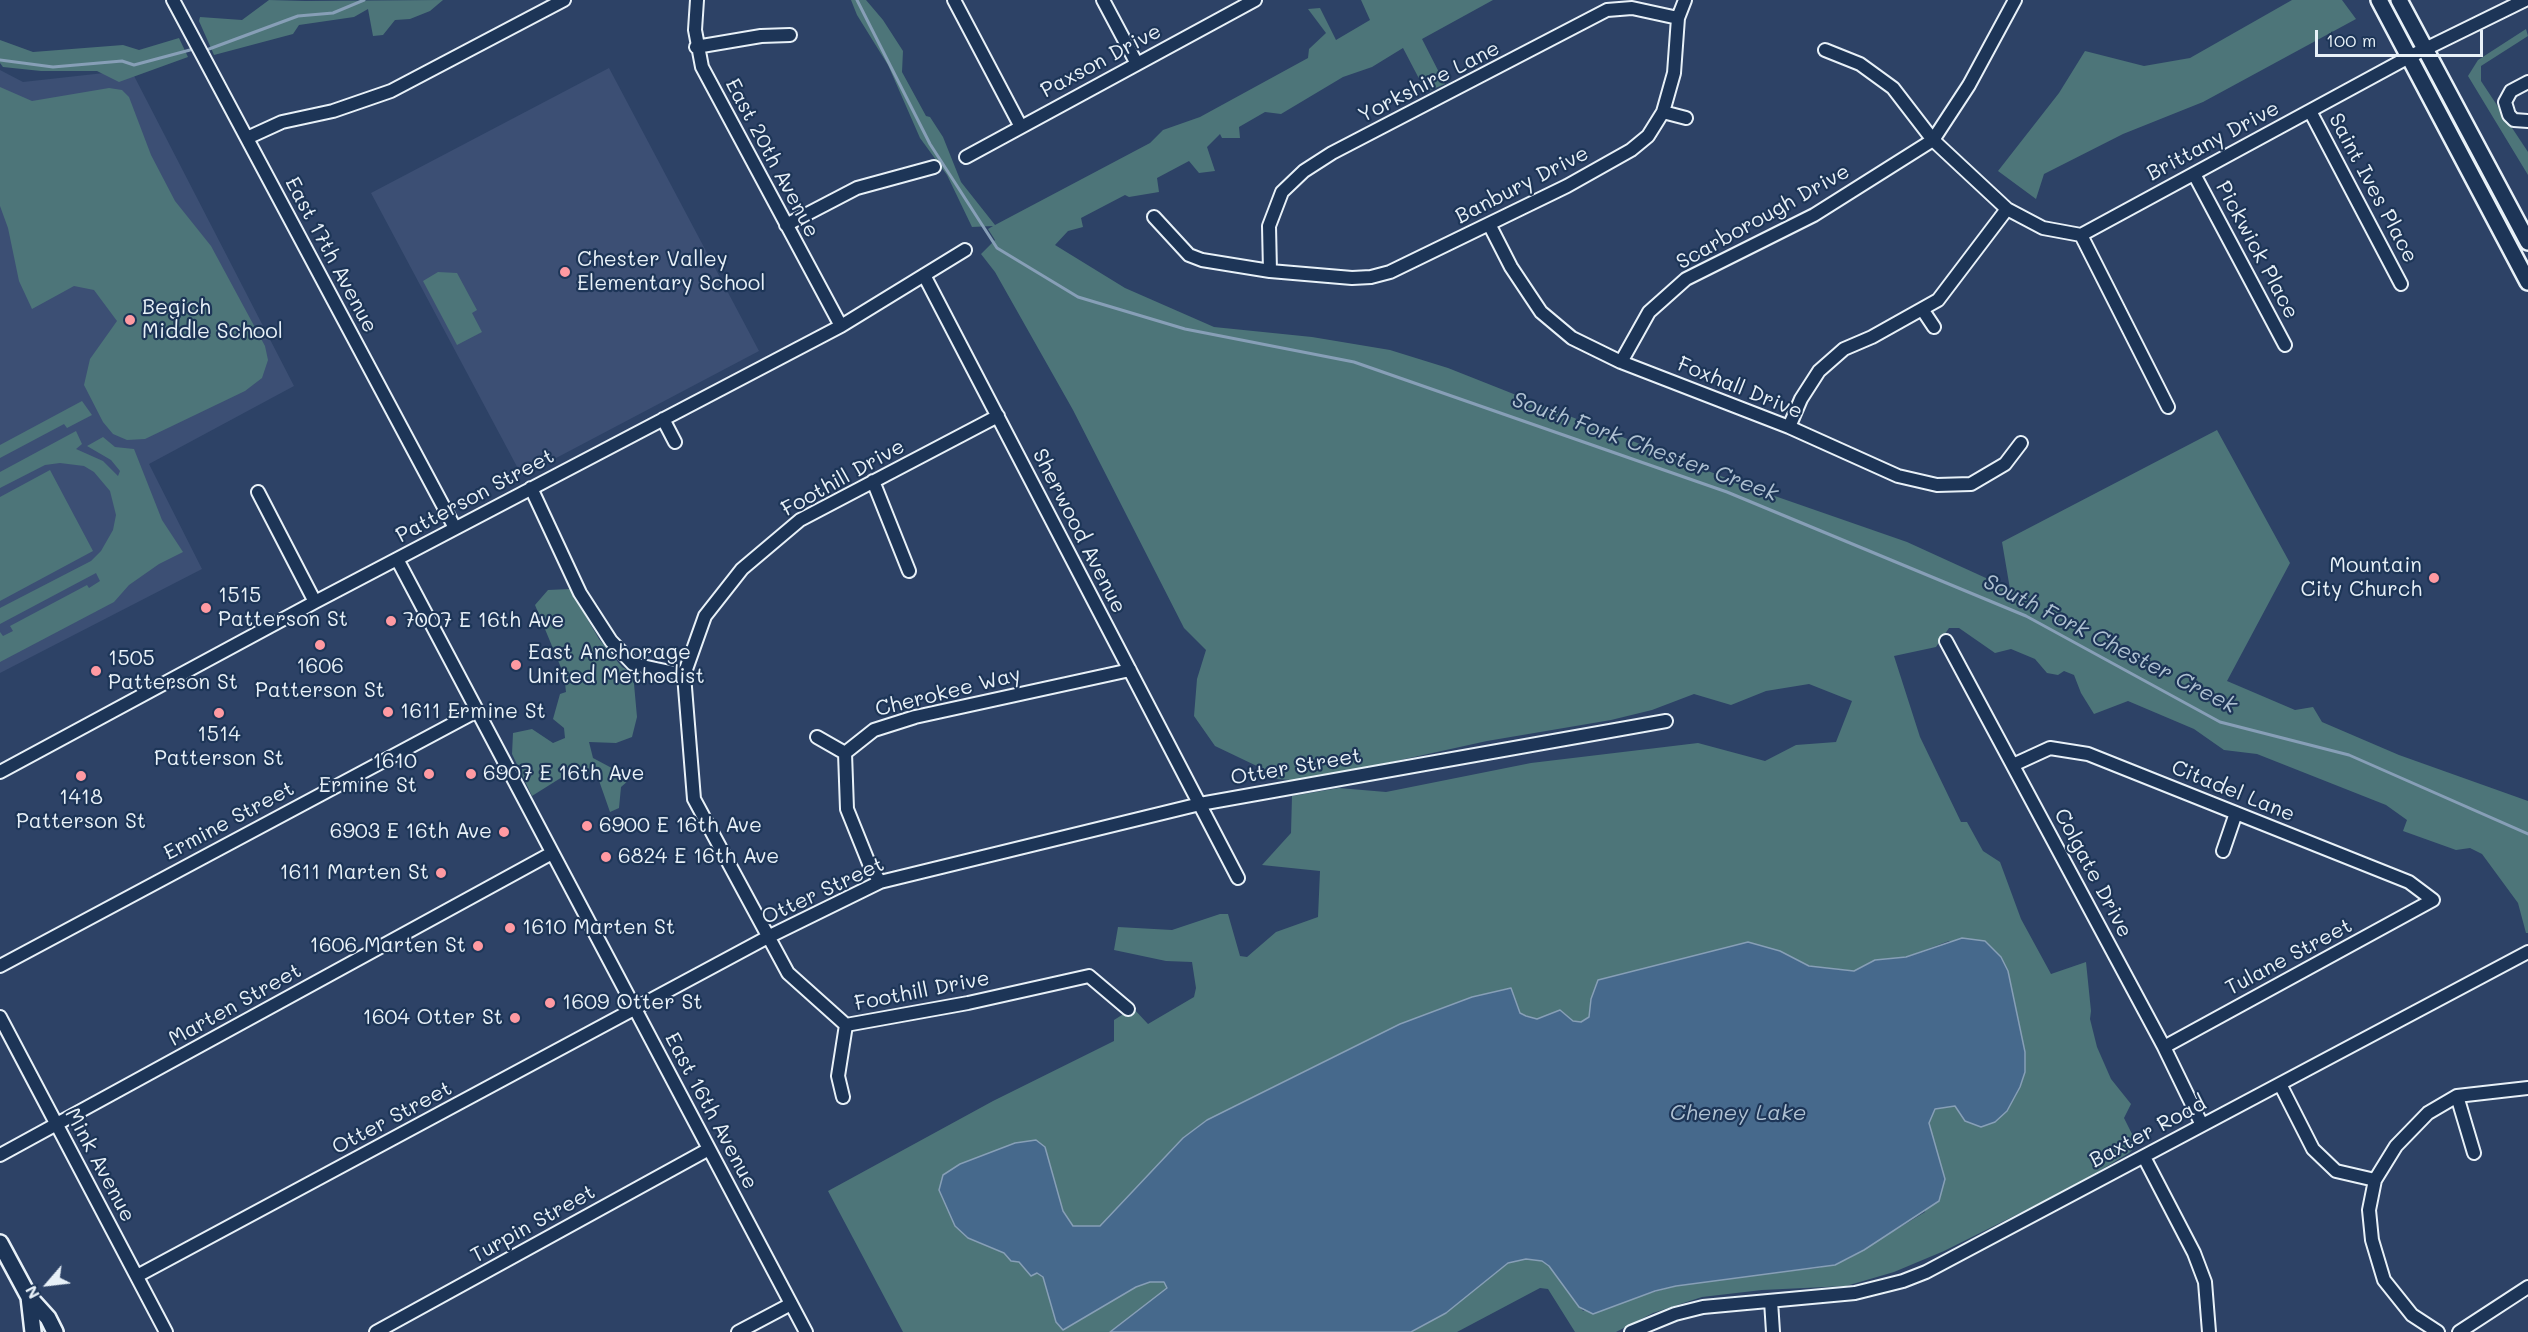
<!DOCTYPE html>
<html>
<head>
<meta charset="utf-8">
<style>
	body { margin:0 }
	#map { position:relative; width:2528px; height:1332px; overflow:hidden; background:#2d4266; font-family:Mali,sans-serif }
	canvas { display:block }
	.north { position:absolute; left:18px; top:1254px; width:60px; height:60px; -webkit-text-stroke:4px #1d3557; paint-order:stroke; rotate:242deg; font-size:16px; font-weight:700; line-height:24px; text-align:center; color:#e8f1f8 }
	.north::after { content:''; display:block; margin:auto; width:21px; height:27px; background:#e8f1f8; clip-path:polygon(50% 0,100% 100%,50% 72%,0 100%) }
	.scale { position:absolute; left:2315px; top:30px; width:168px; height:27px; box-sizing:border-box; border:3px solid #e8f1f8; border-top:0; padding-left:8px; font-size:18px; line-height:21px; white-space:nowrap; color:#e8f1f8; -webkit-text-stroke:4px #1d3557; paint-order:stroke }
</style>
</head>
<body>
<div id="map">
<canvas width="2528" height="1332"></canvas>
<div class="north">N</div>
<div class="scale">100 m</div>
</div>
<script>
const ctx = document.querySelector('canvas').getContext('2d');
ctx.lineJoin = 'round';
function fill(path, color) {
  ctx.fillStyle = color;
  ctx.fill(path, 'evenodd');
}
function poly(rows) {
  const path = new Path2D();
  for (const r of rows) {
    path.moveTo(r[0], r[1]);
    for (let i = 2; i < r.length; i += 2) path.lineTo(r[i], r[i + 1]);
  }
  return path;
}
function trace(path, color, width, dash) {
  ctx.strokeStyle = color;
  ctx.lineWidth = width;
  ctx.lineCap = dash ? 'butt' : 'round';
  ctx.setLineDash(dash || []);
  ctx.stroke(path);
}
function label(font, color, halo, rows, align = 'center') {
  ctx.font = font + ' Mali,sans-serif';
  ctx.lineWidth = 4.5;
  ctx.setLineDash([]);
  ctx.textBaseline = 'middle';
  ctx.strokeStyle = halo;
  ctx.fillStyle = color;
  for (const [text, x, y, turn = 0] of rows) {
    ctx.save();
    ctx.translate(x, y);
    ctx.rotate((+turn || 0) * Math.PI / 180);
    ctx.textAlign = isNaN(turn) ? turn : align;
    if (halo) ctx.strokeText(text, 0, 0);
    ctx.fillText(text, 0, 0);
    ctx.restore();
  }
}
const built = poly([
	[609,68,759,351,522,476,371,193],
	[0,70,23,82,131,70,294,386,149,464,202,569,0,673]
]);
const green = poly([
	[269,0,305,1,443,0,430,11,410,19,395,20,383,35,373,36,368,9,354,17,299,25,293,34,214,55,199,21,200,17,242,20],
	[851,0,866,0,883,20,903,51,902,72,926,116,930,117,943,137,961,182,995,225,1150,143,1163,130,1200,117,1308,58,1309,49,1326,33,1308,9,1320,8,1336,40,1370,20,1361,0,1493,0,1422,39,1445,84,1426,92,1403,48,1372,67,1343,77,1281,114,1265,112,1239,127,1240,138,1222,138,1220,134,1207,147,1215,171,1199,173,1189,161,1157,178,1159,192,1129,197,1125,195,1081,218,1083,227,1068,231,1055,245,1125,288,1214,327,1312,337,1390,350,1448,368,1746,486,1907,542,2010,589,2002,542,2217,430,2290,563,2227,681,2295,710,2313,707,2322,722,2399,755,2528,801,2528,933,2526,933,2518,903,2482,854,2470,848,2456,850,2403,831,2407,820,2386,805,2257,754,2224,750,2194,729,2128,701,2094,714,2081,693,2074,675,2064,671,2058,675,2047,673,2035,659,2011,649,1995,653,1959,628,1949,628,1936,647,1894,656,1920,737,1961,822,1967,822,1983,851,2000,862,2021,919,2051,974,2086,962,2091,1011,2090,1019,2097,1047,2111,1079,2131,1104,2124,1118,2135,1140,2135,1148,2129,1153,2076,1185,1944,1251,1894,1272,1846,1286,1762,1290,1702,1297,1653,1313,1616,1332,1575,1332,1548,1289,1540,1288,1457,1332,1411,1332,1446,1313,1508,1263,1526,1259,1542,1261,1549,1266,1583,1311,1676,1286,1737,1276,1818,1268,1848,1259,1925,1212,1929,1123,1935,1109,1955,1106,2025,1072,2025,1052,2008,971,1949,941,1906,957,1875,960,1855,971,1809,966,1780,951,1591,999,1589,1017,1581,1022,1573,1021,1560,1010,1537,1019,1526,1016,1520,1013,1511,988,1472,997,1400,1024,1207,1120,1183,1138,1100,1226,1073,1226,1063,1211,1045,1148,955,1226,968,1238,1004,1253,1011,1261,1019,1262,1031,1275,1037,1273,1043,1277,1056,1322,1136,1287,1150,1282,1164,1282,1167,1288,1165,1291,1110,1332,903,1332,828,1191,993,1101,1114,1041,1114,1020,1133,1008,1148,1024,1194,997,1196,988,1192,962,1166,961,1114,950,1118,927,1172,930,1220,914,1228,914,1240,956,1247,957,1276,932,1318,917,1320,871,1262,865,1291,833,1292,796,1339,788,1386,792,1531,763,1698,743,1765,761,1796,745,1836,742,1852,701,1809,684,1766,691,1731,705,1694,694,1652,710,1611,720,1487,741,1305,781,1277,779,1261,768,1215,746,1194,716,1197,679,1206,650,1184,628,1073,410,995,272,981,254,995,240,988,229,993,226,972,227,947,175,920,138,888,65,857,15],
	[2292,0,2342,0,2356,19,2203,102,2123,134,2044,174,2036,199,1998,171,2059,93,2085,51,2144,66,2190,58],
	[2526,29,2528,36,2481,66,2481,81,2528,152,2528,175,2468,76,2478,60],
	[179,38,188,57,119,82,97,71,41,71,3,67,0,63,0,40,33,52,123,45,139,50],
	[0,87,32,101,109,88,122,90,129,97,151,155,175,201,211,246,265,346,268,360,262,378,245,391,145,439,127,440,113,434,103,422,84,385,90,359,117,321,94,290,74,286,32,309,19,281,8,228,0,206],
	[438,272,457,273,477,310,472,313,482,332,457,345,423,281],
	[82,401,92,415,67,428,64,424,0,458,0,445],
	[76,431,82,444,76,449,103,461,118,476,120,471,111,460,87,446,103,437,115,447,134,449,162,520,183,552,159,564,129,585,114,602,0,662,0,632,3,636,13,631,10,626,87,585,89,588,100,581,96,573,0,624,0,608,91,561,101,551,113,530,116,515,110,491,94,472,84,466,60,463,45,465,0,488,0,472],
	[50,470,93,551,0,601,0,497],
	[570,589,599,639,622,667,633,673,637,717,632,737,616,743,589,742,593,758,623,774,637,773,621,787,619,808,610,812,596,772,567,774,532,796,512,754,513,733,532,729,553,743,565,738,564,728,553,719,560,694,566,692,564,675,535,605,548,590]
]);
const water = poly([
	[1962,938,1985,941,2001,957,2008,971,2025,1052,2025,1072,2020,1087,2007,1111,1995,1122,1981,1127,1965,1121,1955,1106,1935,1109,1929,1123,1945,1179,1939,1201,1864,1250,1835,1265,1676,1286,1655,1291,1593,1314,1579,1307,1549,1266,1542,1261,1526,1259,1508,1263,1446,1313,1411,1332,1110,1332,1167,1288,1164,1282,1150,1282,1136,1287,1063,1330,1056,1322,1043,1277,1037,1273,1031,1276,1019,1262,1011,1261,1004,1253,968,1238,955,1226,939,1190,943,1175,960,1164,1015,1143,1036,1140,1045,1147,1063,1211,1073,1226,1100,1226,1183,1138,1207,1120,1400,1024,1472,997,1511,988,1520,1013,1526,1016,1537,1019,1560,1010,1573,1021,1581,1022,1589,1017,1591,999,1598,980,1748,942,1780,951,1809,966,1854,971,1875,960,1906,957,1962,938]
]);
const stream = poly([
	[857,0,930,144,997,248,1078,297,1185,329,1354,362,1727,492,2026,616,2220,722,2349,755,2528,834],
	[209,49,298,16,333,13,364,0],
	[0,60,53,67,122,61,134,65,190,50]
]);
const minor = poly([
	[173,0,455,528],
	[697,0,695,30,702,67,841,326],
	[954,0,1021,127],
	[1103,0,1137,64],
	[696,47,761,36,790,35],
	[1825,50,1860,64,1893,88,1933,140,2007,209,2043,228,2081,235,2409,57,2525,0],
	[2528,82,2511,91,2505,102,2509,115,2514,120,2528,121],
	[2310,111,2401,284],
	[1663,112,1686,118],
	[247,138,282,122,333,111,391,91,564,0],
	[966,157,1255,0],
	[2194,174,2285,345],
	[1154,217,1189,255,1202,260,1270,271,1352,278,1371,277,1390,272,1567,186,1631,150,1648,136,1663,112,1674,73,1678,18,1685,0],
	[1489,224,1511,267,1541,312,1572,338,1621,362,1789,427,1898,476,1937,485,1971,484,2005,464,2021,443],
	[786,225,857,188,934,167],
	[2081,235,2168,407],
	[1270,271,1269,226,1282,192,1304,171,1332,153,1607,10,1632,8,1678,18],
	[924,275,1238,878],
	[1922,309,1934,327],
	[1621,362,1649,312,1686,279,1814,215,1933,140,1969,85,2015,0],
	[998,416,800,520,742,569,705,616,684,675,694,799,788,973,846,1025,968,1003,1089,976,1128,1009],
	[663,419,675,442],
	[1789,427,1801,399,1819,371,1844,349,1872,337,1938,300,2007,209],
	[873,481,909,571],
	[531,488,580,593,611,641,633,664,684,675],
	[258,492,315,602],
	[397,559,806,1332],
	[1946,641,2164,1047,2202,1125],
	[817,737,845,753],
	[2013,765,2050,748,2088,754,2409,882,2433,900,2164,1047],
	[0,772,315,602,841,326,965,250],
	[2223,851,2236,813],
	[880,882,870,866,847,809,845,753,874,730,915,717,1130,670],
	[0,966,477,711],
	[0,1017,166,1332],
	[2280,1084,2313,1149,2336,1171,2375,1180],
	[2457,1096,2474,1153],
	[843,1097,838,1076,846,1025],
	[0,1155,552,853],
	[2144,1157,2194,1253,2205,1282,2209,1332],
	[137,1276,768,937,880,882,1200,804,1666,721],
	[1771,1301,1773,1332],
	[376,1332,709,1149],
	[738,1332,791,1304],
	[1631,1332,1675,1314,1703,1307,1855,1293,1903,1281,1926,1272,2528,952],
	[2438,1332,2412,1315,2384,1280,2372,1240,2369,1210,2375,1180,2396,1146,2428,1113,2457,1096,2528,1088],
	[2459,1332,2528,1287]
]);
const major = poly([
	[2379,0,2528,282],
	[2399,0,2528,242],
	[0,1243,29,1297,48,1318,55,1332],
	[29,1297,33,1332]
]);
const markers = [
	[565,272,6,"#ff9aa2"],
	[130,320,6,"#ff9aa2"],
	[2434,578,6,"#ff9aa2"],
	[206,608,6,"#ff9aa2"],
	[391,621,6,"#ff9aa2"],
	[320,645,6,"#ff9aa2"],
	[516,665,6,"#ff9aa2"],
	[96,671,6,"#ff9aa2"],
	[388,712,6,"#ff9aa2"],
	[219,713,6,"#ff9aa2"],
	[429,774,6,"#ff9aa2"],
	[471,774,6,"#ff9aa2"],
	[81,776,6,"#ff9aa2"],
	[587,826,6,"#ff9aa2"],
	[504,832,6,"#ff9aa2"],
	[606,857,6,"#ff9aa2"],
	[441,873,6,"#ff9aa2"],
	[510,928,6,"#ff9aa2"],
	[478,946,6,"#ff9aa2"],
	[550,1003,6,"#ff9aa2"],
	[515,1018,6,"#ff9aa2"]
];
const streetNames = [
	["Paxson Drive",1101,61,-28],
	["Yorkshire Lane",1429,82,-27],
	["Brittany Drive",2213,141,-28],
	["East 20th Avenue",772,158,62],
	["Banbury Drive",1522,185,-27],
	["Saint Ives Place",2373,188,62],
	["Scarborough Drive",1763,217,-29],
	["Pickwick Place",2257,250,62],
	["East 17th Avenue",331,255,62],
	["Foxhall Drive",1740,388,22],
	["Foothill Drive",843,478,-29],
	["Patterson Street",475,496,-28],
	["Sherwood Avenue",1079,531,63],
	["Cherokee Way",948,692,-14],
	["Otter Street",1296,767,-10],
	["Citadel Lane",2233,791,22],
	["Ermine Street",229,821,-28],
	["Colgate Drive",2093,873,62],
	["Otter Street",823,891,-25],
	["Tulane Street",2289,957,-28],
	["Foothill Drive",922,991,-11],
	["Marten Street",235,1005,-29],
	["East 16th Avenue",711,1111,62],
	["Otter Street",392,1118,-28],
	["Baxter Road",2148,1132,-28],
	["Mink Avenue",100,1165,62],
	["Turpin Street",533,1224,-29]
];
const poiNames = [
	["Chester Valley",577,260],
	["Elementary School",577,284],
	["Begich",142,308],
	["Middle School",142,332],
	["Mountain",2422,566,"right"],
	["City Church",2422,590,"right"],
	["1515",218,596],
	["Patterson St",218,620],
	["7007 E 16th Ave",403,621],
	["East Anchorage",528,653],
	["United Methodist",528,677],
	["1505",108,659],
	["Patterson St",108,683],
	["1606",320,667,"center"],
	["Patterson St",320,691,"center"],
	["1611 Ermine St",400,712],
	["1514",219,735,"center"],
	["Patterson St",219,759,"center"],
	["1610",417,762,"right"],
	["Ermine St",417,786,"right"],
	["6907 E 16th Ave",483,774],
	["1418",81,798,"center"],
	["Patterson St",81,822,"center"],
	["6900 E 16th Ave",599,826],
	["6903 E 16th Ave",492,832,"right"],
	["6824 E 16th Ave",618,857],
	["1611 Marten St",429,873,"right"],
	["1610 Marten St",522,928],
	["1606 Marten St",466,946,"right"],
	["1609 Otter St",562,1003],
	["1604 Otter St",503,1018,"right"]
];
const waterNames = [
	["South Fork Chester Creek",1645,447,20],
	["South Fork Chester Creek",2110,644,27],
	["Cheney Lake",1738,1113]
];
fill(built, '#3c4f74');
fill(green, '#4d7579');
fill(water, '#46698c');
trace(water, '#879fb7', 1.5);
trace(stream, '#879fb7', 3);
trace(minor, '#e8f1f8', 16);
trace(major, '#e8f1f8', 20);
trace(minor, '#1d3557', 12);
trace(major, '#1d3557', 15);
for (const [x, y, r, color] of markers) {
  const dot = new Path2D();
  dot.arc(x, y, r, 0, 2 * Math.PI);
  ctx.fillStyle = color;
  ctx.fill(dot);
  trace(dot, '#1d3557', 2);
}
label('21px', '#e8f1f8', '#1d3557', streetNames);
label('21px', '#e8f1f8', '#1d3557', poiNames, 'left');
label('italic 22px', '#afc1d2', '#1d3557', waterNames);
</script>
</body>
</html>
